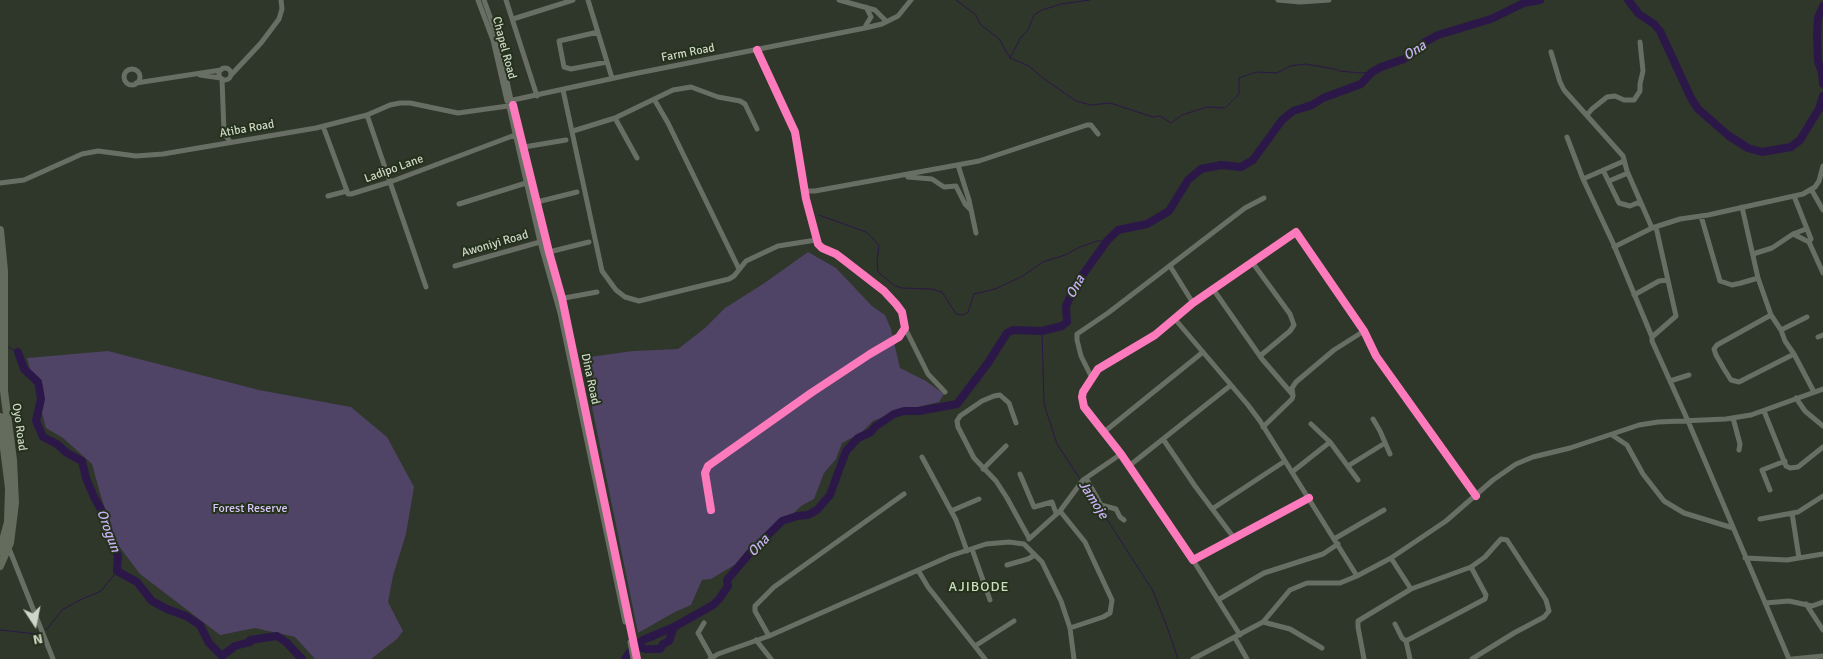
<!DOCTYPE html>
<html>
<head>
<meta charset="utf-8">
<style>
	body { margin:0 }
	#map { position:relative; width:1823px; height:659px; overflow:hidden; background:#2f362a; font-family:Signika,sans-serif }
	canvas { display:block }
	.north { position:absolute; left:10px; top:599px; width:50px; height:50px; -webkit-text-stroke:4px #24311b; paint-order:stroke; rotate:169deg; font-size:14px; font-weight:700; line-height:20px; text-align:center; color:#ced6c8 }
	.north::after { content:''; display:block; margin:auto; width:18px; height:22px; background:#ced6c8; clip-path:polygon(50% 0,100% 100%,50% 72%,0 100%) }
</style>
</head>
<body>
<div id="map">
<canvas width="1823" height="659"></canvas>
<div class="north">N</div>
</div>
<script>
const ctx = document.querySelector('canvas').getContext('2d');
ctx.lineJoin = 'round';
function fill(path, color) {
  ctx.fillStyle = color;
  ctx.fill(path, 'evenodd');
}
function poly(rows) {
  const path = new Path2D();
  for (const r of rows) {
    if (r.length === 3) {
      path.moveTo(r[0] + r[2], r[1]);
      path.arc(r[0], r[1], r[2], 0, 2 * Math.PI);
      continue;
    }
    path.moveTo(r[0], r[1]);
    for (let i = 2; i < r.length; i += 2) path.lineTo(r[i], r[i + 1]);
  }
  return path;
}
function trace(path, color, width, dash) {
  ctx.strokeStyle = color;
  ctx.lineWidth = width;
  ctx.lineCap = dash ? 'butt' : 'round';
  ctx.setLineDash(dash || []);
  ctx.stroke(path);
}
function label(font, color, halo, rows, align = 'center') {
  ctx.font = font + ' Signika,sans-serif';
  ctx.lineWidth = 4;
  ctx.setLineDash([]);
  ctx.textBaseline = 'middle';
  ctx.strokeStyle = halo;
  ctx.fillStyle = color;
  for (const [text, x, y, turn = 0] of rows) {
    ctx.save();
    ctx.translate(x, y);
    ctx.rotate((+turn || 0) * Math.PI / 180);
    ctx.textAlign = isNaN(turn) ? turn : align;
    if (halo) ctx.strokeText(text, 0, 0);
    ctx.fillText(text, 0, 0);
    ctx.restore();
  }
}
const green = poly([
	[808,252,836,268,872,306,885,315,891,329,900,368,926,381,944,394,939,402,900,411,873,421,861,433,842,443,836,459,824,473,814,499,801,506,788,519,767,532,746,551,736,564,711,579,702,580,691,605,675,612,638,633,582,358,633,351,678,349,705,328,725,308,763,284],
	[108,351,259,390,351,407,387,437,414,487,406,534,393,576,388,602,403,631,397,639,371,659,315,659,295,637,255,628,220,635,140,574,115,541,100,493,92,464,63,438,46,428,27,358]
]);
const stream = poly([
	[956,0,976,15,980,24,999,39,1010,58,1029,66,1044,79,1076,101,1091,105,1110,103,1153,117,1160,116,1171,123,1182,115,1207,107,1225,108,1239,94,1239,78,1256,72,1277,73,1290,66,1305,64,1335,69,1339,71,1361,73,1372,72],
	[1010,58,1021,37,1028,30,1034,15,1042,10,1061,4,1090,0],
	[819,215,866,232,873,238,879,246,877,261,878,272,895,286,902,288,931,289,942,292,956,314,963,315,968,312,974,294,995,289,1021,277,1043,262,1065,255,1080,247,1097,241,1107,241],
	[1042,331,1044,404,1057,444,1080,479],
	[8,347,18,352],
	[1083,482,1153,591,1167,627,1178,659],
	[0,630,36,634,41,631],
	[45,630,48,628,62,610,80,600,101,591,117,571]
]);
const river = poly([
	[1628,0,1639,14,1654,24,1660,31,1691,98,1698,109,1729,136,1748,148,1762,152,1791,147,1800,140,1819,109,1823,96],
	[1823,6,1818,18,1817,35,1818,61,1822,73,1823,84],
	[18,352,24,369,38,382,41,399,36,421,43,437,57,444,67,453,82,461,86,478,94,497,104,515,110,537,118,556,117,571,137,582,152,601,167,609,186,616,200,625,209,643,222,656,235,646,250,642,250,640,277,636,286,642,302,659],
	[637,646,645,649,660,649,663,644,669,641,674,627],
	[625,659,631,651,643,640,674,627,713,605,719,599,728,586,727,580,750,553,782,521,797,516,808,515,817,510,830,495,846,451,858,438,871,432,876,426,894,414,904,411,919,411,957,404,988,363,1007,333,1013,330,1042,331,1062,326,1067,322,1066,306,1076,284,1107,241,1118,230,1147,224,1169,211,1188,180,1201,169,1221,165,1241,167,1253,160,1282,120,1293,111,1312,105,1323,98,1361,84,1372,72,1381,67,1404,59,1415,52,1425,42,1438,35,1491,19,1524,3,1540,0]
]);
const minor = poly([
	[478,0,493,40,507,101],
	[484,0,498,39,511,100],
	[506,0,537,96],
	[588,0,612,78],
	[839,0,875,10,885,20],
	[1278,0,1300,2,1329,0],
	[866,7,871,17,866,25],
	[513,19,573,0],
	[598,32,559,41,564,67,571,69,607,62],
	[1551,52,1560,82,1564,90,1623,156,1627,171,1652,228,1680,219,1708,215,1803,194,1815,187,1819,181,1823,166],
	[225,74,6],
	[132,77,8],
	[232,74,261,43,279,19,282,9,281,0],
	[200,75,221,78],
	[222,79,224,132,230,142],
	[136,83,221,70],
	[563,90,602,271,616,290,625,297,639,301,729,279,734,276,746,261,778,246,816,240],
	[654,99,668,123,739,269],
	[513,100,633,74,865,28,882,24,898,16,911,0],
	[513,105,549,252,562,298,637,659],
	[509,107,540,242,560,313,625,622],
	[367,115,426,287],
	[1587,115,1592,109,1607,97,1615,96,1624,100,1634,100,1640,91,1640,84,1643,71,1640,42],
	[615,118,637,158],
	[323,126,347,191,348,194,351,194,390,182,515,135],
	[573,131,615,118,673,90,691,87,718,97,740,101,745,104,757,129],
	[1567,137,1583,179,1613,243,1652,337,1652,341,1688,421,1789,659],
	[524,147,566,140],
	[958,165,969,200,976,233],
	[1603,170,1619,203,1630,206,1637,203,1642,205],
	[908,177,932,179,944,187,956,186,965,204,971,210],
	[1583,179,1624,161],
	[1609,181,1628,173],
	[0,183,24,180,82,154,98,151,136,156,163,154,316,128,367,115,390,105,400,103,410,103,458,113,508,106],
	[1811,189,1823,210],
	[805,191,815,191,979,161,1087,125,1091,125,1098,134],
	[328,196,347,191],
	[1794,196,1811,239,1809,242,1823,273],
	[537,202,577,192],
	[459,204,526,183],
	[1701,216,1720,281,1732,285,1741,283,1758,278,1742,207],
	[1793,234,1809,242],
	[1614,247,1652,228],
	[549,252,589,242],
	[1753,254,1772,248,1793,234,1806,229],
	[1252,262,1290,314,1294,325,1290,331,1260,356],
	[455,266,540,242],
	[1170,266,1193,303],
	[1758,278,1771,315,1781,330,1785,341,1794,354,1814,392],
	[1213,289,1262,359,1293,395],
	[1634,295,1659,281,1668,280],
	[559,299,597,292],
	[1771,315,1717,345,1714,349,1716,355,1724,369,1731,380,1739,382,1794,354],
	[1174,318,1248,405,1260,421,1357,576],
	[905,328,928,374,945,392],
	[1781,330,1807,317],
	[1652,337,1676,316,1656,227],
	[1818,337,1823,335],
	[1092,378,1081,356,1077,340,1077,334,1108,313,1245,208,1264,198],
	[1670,381,1689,375],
	[1796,398,1805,411,1823,426],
	[1764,411,1786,466,1790,468,1798,467,1823,447],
	[1733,418,1740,444,1739,450],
	[1373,419,1380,431,1390,454],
	[1016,423,1009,403,1000,395,994,396,982,401,960,416,957,421,958,427,974,458,996,481,1007,498,1029,538],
	[1311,424,1330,442,1358,480],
	[1263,427,1292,399,1293,396,1292,388,1296,382,1334,350,1364,331],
	[1104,432,1203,352],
	[1612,435,1627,445,1643,474,1664,501,1684,513,1733,528],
	[1163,439,1195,486,1234,538],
	[922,457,956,520,967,551],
	[1129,466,1231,385],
	[1348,466,1385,443],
	[983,469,1006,446],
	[1292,472,1330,442],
	[1020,474,1034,507,1052,502,1056,513],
	[1086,478,1101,505,1116,509,1120,517,1124,520],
	[1770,490,1762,470,1785,461],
	[1309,498,1193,560,1121,454,1084,407,1082,397,1083,392,1098,369,1155,335,1193,303,1296,232,1364,331,1376,356,1476,496],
	[1212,509,1285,461],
	[711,510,705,473,708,466,811,393,870,354,899,337,905,328,902,312,896,304,884,291,844,260,836,254,822,248,818,244,806,199,795,132,757,50],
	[951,511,979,499],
	[1060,511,1085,542,1112,600,1110,613,1103,617,1070,628],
	[1792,513,1799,558],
	[1760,519,1798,512,1823,496],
	[1029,539,1060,511,1083,480,1121,454],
	[1334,539,1384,510],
	[7,548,10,551,53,659],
	[972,549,990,600],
	[1391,558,1411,589,1471,567,1485,557,1501,539,1507,540,1546,600,1549,611,1544,617,1514,633,1472,659],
	[1745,558,1787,560,1823,554],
	[1193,560,1240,635],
	[1007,565,1028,559,1035,555],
	[918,570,928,587,985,659],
	[1218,600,1264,573,1323,554,1338,544],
	[1765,603,1789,601,1812,606,1823,602],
	[1806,604,1823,630],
	[1263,622,1290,629,1322,648],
	[704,623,698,633,712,658],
	[1395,624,1402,638,1406,641,1485,599,1486,595,1471,567],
	[769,636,755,611,755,606,774,587,904,494],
	[1235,638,1247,659],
	[756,640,771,659],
	[1406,641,1410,659],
	[630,642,633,659],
	[975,646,1014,621],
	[710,659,718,654,769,636,950,556,986,544,1009,542,1024,544,1042,562,1061,601,1070,628,1074,659],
	[1193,659,1263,622,1290,590,1307,583,1340,583,1357,576,1391,558,1446,521,1493,480,1516,464,1533,457,1570,448,1639,425,1658,422,1726,419,1751,415,1823,389],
	[1364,659,1358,627,1358,621,1411,589],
	[1792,659,1823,656]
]);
const highway = poly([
	[0,230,4,271,4,391,13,460,15,503,10,543,0,566],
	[0,417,9,488,8,522,0,551]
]);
const cycleway = poly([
	[513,105,549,252,562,298,637,659],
	[1309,498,1193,560,1121,454,1084,407,1082,397,1083,392,1098,369,1155,335,1193,303,1296,232,1364,331,1376,356,1476,496],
	[711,510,705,473,708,466,811,393,870,354,899,337,905,328,902,312,896,304,884,291,844,260,836,254,822,248,818,244,806,199,795,132,757,50]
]);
const streetNames = [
	["Chapel Road",504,48,75],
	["Farm Road",688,53,-11],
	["Atiba Road",247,129,-10],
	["Ladipo Lane",394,169,-20],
	["Awoniyi Road",495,244,-16],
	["Dina Road",590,379,78],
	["Oyo Road",19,427,82]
];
const parkNames = [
	["Forest Reserve",250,509]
];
const waterNames = [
	["Ona",1415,51,-33],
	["Ona",1076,287,-61],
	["Jamoje",1093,500,57],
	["Orogun",108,531,70],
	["Ona",759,546,-47]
];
const neighbourhoodNames = [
	["AJIBODE",979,587]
];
fill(green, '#4f4366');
trace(stream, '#2c1848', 1);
trace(river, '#2c1848', 8);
trace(minor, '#686e64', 5);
trace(highway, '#636c5d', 8);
trace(cycleway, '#fd7abc', 8);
label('12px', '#ced6c8', '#24311b', streetNames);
label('12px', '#dac8fe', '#24311b', parkNames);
label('italic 14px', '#c9b1f7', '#24311b', waterNames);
ctx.letterSpacing = '1px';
label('14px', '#cadbc0', '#24311b', neighbourhoodNames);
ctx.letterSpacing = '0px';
</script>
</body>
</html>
